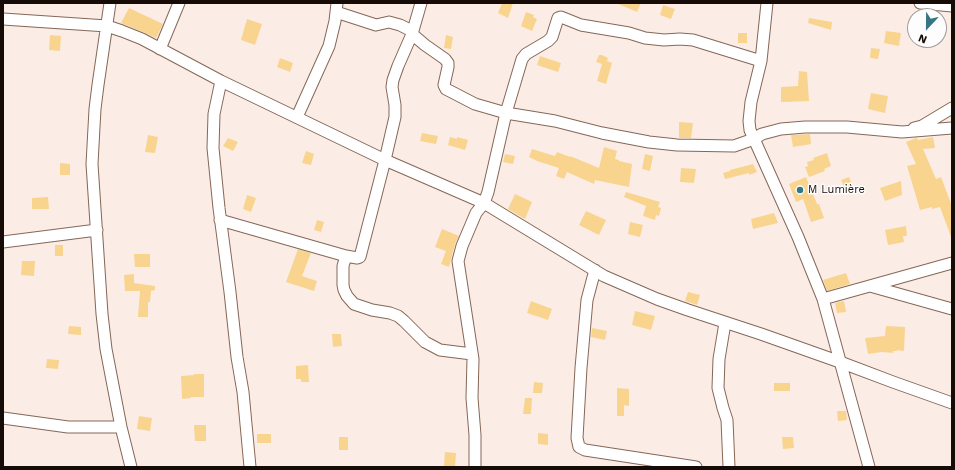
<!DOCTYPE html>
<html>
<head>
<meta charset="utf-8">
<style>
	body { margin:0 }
	#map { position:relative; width:955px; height:470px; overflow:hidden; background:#fbede6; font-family:"Work Sans",sans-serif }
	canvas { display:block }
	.frame { position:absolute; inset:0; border:4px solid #160b06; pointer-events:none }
	.north { position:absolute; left:907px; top:8px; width:40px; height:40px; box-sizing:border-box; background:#fdfdfd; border:1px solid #a19c9a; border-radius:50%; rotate:202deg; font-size:11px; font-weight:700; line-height:16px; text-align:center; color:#160b06 }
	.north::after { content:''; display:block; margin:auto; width:14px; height:18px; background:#337787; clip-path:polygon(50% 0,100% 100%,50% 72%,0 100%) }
</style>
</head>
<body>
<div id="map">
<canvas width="955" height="470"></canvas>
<div class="frame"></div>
<div class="north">N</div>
</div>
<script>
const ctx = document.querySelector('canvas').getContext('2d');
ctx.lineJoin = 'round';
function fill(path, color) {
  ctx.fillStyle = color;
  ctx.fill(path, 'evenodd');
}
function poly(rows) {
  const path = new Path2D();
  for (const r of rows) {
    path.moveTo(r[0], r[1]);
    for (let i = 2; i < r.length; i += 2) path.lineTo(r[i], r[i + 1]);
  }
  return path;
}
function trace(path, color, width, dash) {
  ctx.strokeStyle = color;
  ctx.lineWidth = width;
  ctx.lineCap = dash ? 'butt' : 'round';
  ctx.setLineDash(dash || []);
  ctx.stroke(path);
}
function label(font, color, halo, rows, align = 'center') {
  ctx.font = font + ' "Work Sans",sans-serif';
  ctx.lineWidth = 3;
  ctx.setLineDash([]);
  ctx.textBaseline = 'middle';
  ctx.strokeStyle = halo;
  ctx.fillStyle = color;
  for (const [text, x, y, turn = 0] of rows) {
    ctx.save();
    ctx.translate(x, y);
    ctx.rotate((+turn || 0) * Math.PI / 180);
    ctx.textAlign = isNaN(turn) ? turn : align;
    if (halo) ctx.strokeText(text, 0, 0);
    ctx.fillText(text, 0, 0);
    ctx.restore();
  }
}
const building = poly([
	[502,3,513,3,508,18,498,13],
	[616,3,641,3,637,12],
	[663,5,675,9,671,19,660,15],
	[129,8,163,24,156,38,145,33,121,23],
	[526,12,534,15,533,17,537,19,532,31,521,26],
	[809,18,832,22,831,30,808,23],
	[247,19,262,24,255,45,241,40],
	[886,31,901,33,899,46,884,43],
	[738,33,747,33,747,43,738,43],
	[50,35,61,36,60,51,49,50],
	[446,35,453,37,451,49,444,48],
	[871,48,880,49,878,59,870,58],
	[599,55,602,55,608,58,607,61,612,63,606,84,597,81,602,64,596,62],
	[540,56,561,63,558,72,537,65],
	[280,58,293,63,290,72,277,67],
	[799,71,807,72,809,101,781,102,781,87,798,86],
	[871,93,888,96,885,113,868,109],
	[679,122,693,123,691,138,679,138],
	[422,133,438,136,436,144,420,141],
	[810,134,811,144,793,147,791,135],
	[148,135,158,137,155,153,145,152],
	[450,137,457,139,457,137,468,140,465,150,448,145],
	[933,137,935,148,923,149,936,179,941,177,952,206,952,237,951,237,940,207,932,209,932,207,920,210,907,166,916,164,906,142,916,138,917,138,918,140],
	[228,138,238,142,233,151,223,146],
	[604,147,617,151,615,159,619,160,619,161,632,164,629,187,595,180,594,184,567,172,564,179,556,176,559,168,537,161,529,157,532,149,555,156,557,152,570,157,570,156,599,168],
	[306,151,314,154,311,165,302,163],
	[827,153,831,166,824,169,825,171,809,177,805,167,808,166,807,162,814,160,813,158],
	[505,154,515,156,513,164,503,162],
	[645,154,653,156,650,171,642,169],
	[60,163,70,164,70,175,60,175],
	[753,164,757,172,749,175,749,173,725,179,723,173,730,171,730,170],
	[681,168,696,169,694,183,680,182],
	[806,177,817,204,819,204,824,218,811,222,803,199,796,202,789,184],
	[849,177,854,189,847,192,841,180],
	[901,181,902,195,885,201,880,188],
	[626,192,660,202,658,207,661,208,659,216,656,215,655,220,643,216,646,206,624,197],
	[515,194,532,202,525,219,508,209],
	[247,195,256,198,251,212,243,209],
	[48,197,49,209,32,209,32,198],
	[586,211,606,220,599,235,579,225],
	[774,213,778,223,753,229,751,219],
	[317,220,324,222,321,232,314,230],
	[630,222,643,225,640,237,628,234],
	[906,226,907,236,903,236,904,242,888,245,885,230],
	[442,229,459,236,455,244,449,267,441,264,446,251,435,247],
	[55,245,63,245,63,256,55,256],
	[298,249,311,253,302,276,317,281,314,291,286,282],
	[134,254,150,254,150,267,135,267],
	[22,261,35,261,34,276,21,275],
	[846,273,850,284,827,291,823,280],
	[134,274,134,283,155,286,155,290,151,291,150,302,148,302,148,317,138,317,140,291,125,291,124,275],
	[688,292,700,295,697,305,685,301],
	[531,301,552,309,548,320,527,313],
	[844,301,846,312,837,313,835,303],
	[635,311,655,316,651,330,632,325],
	[69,326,81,327,81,335,68,334],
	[886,326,905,327,904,351,897,350,897,351,893,351,893,353,882,352,868,354,865,338,885,336],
	[592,328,607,331,605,340,591,337],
	[332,334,341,334,342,346,333,347],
	[47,359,59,360,58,369,46,368],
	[308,365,309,382,301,382,301,379,296,379,296,366],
	[194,374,204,374,204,397,191,397,191,398,182,399,181,376,194,375],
	[534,382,543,383,542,393,533,393],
	[774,383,790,383,790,391,774,391],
	[617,388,629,389,629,406,624,405,624,416,617,416],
	[525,398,532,398,531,414,523,414],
	[837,411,846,411,847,420,838,421],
	[139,416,152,418,150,431,137,429],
	[194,425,206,425,206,441,195,441],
	[538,433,548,434,548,445,538,444],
	[257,434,271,434,271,443,257,443],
	[339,437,348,437,348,450,339,450],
	[782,437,793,437,794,448,783,449],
	[445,452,456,453,455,467,444,467]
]);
const minor = poly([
	[110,3,98,85,95,109,92,164,102,314,106,349,121,427,131,467],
	[767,3,761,61,751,102,749,121,750,130,798,237,823,299,869,467],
	[920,3,952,6],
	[336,12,376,25,389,22,400,25,410,30,412,34,425,45,445,59,448,63,448,67,444,85,446,89,475,104,506,113,522,59,526,54,548,41,552,37,558,18,561,17,581,25,629,33,645,38,664,40,680,39,693,40,761,61],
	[3,19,107,26,122,31,142,39,221,81,385,160,484,203,604,276,657,299,688,310,761,334,840,362,893,382,952,403],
	[160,49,179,3],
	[221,81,214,114,213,148,219,208,230,292,237,357,243,392,250,467],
	[297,117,329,46,335,21,337,3],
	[914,128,922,126,952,108],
	[220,220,346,256,357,258,360,257,385,160,395,117,395,105,392,87,393,80,398,66,412,34,421,3],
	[3,242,97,230],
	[346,256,343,266,343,285,344,290,347,296,354,304,372,310,390,313,398,316,404,321,425,342,440,350,472,354],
	[595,270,587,300,581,368,577,438,579,447,585,450,696,467],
	[870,286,952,309],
	[823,299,952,263],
	[725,323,719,359,718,388,723,408,727,420,729,467],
	[3,418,68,427,121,427],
	[475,467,475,435,472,398,473,359,458,261,462,246,476,213,484,203,488,192,506,113,555,121,602,133,649,142,677,145,734,146,754,139,762,134,781,129,805,127,847,127,902,132,952,128]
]);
const markers = [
	[800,190,4,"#337787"]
];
const poiNames = [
	["M Lumière",808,190]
];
fill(building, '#f9d48f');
trace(minor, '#856757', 13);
trace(minor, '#fff', 11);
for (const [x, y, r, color] of markers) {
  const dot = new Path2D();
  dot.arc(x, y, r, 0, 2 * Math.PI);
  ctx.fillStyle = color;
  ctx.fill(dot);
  trace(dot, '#fdfdfd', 1.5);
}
label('11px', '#160b06', '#fdfdfd', poiNames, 'left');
</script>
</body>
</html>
